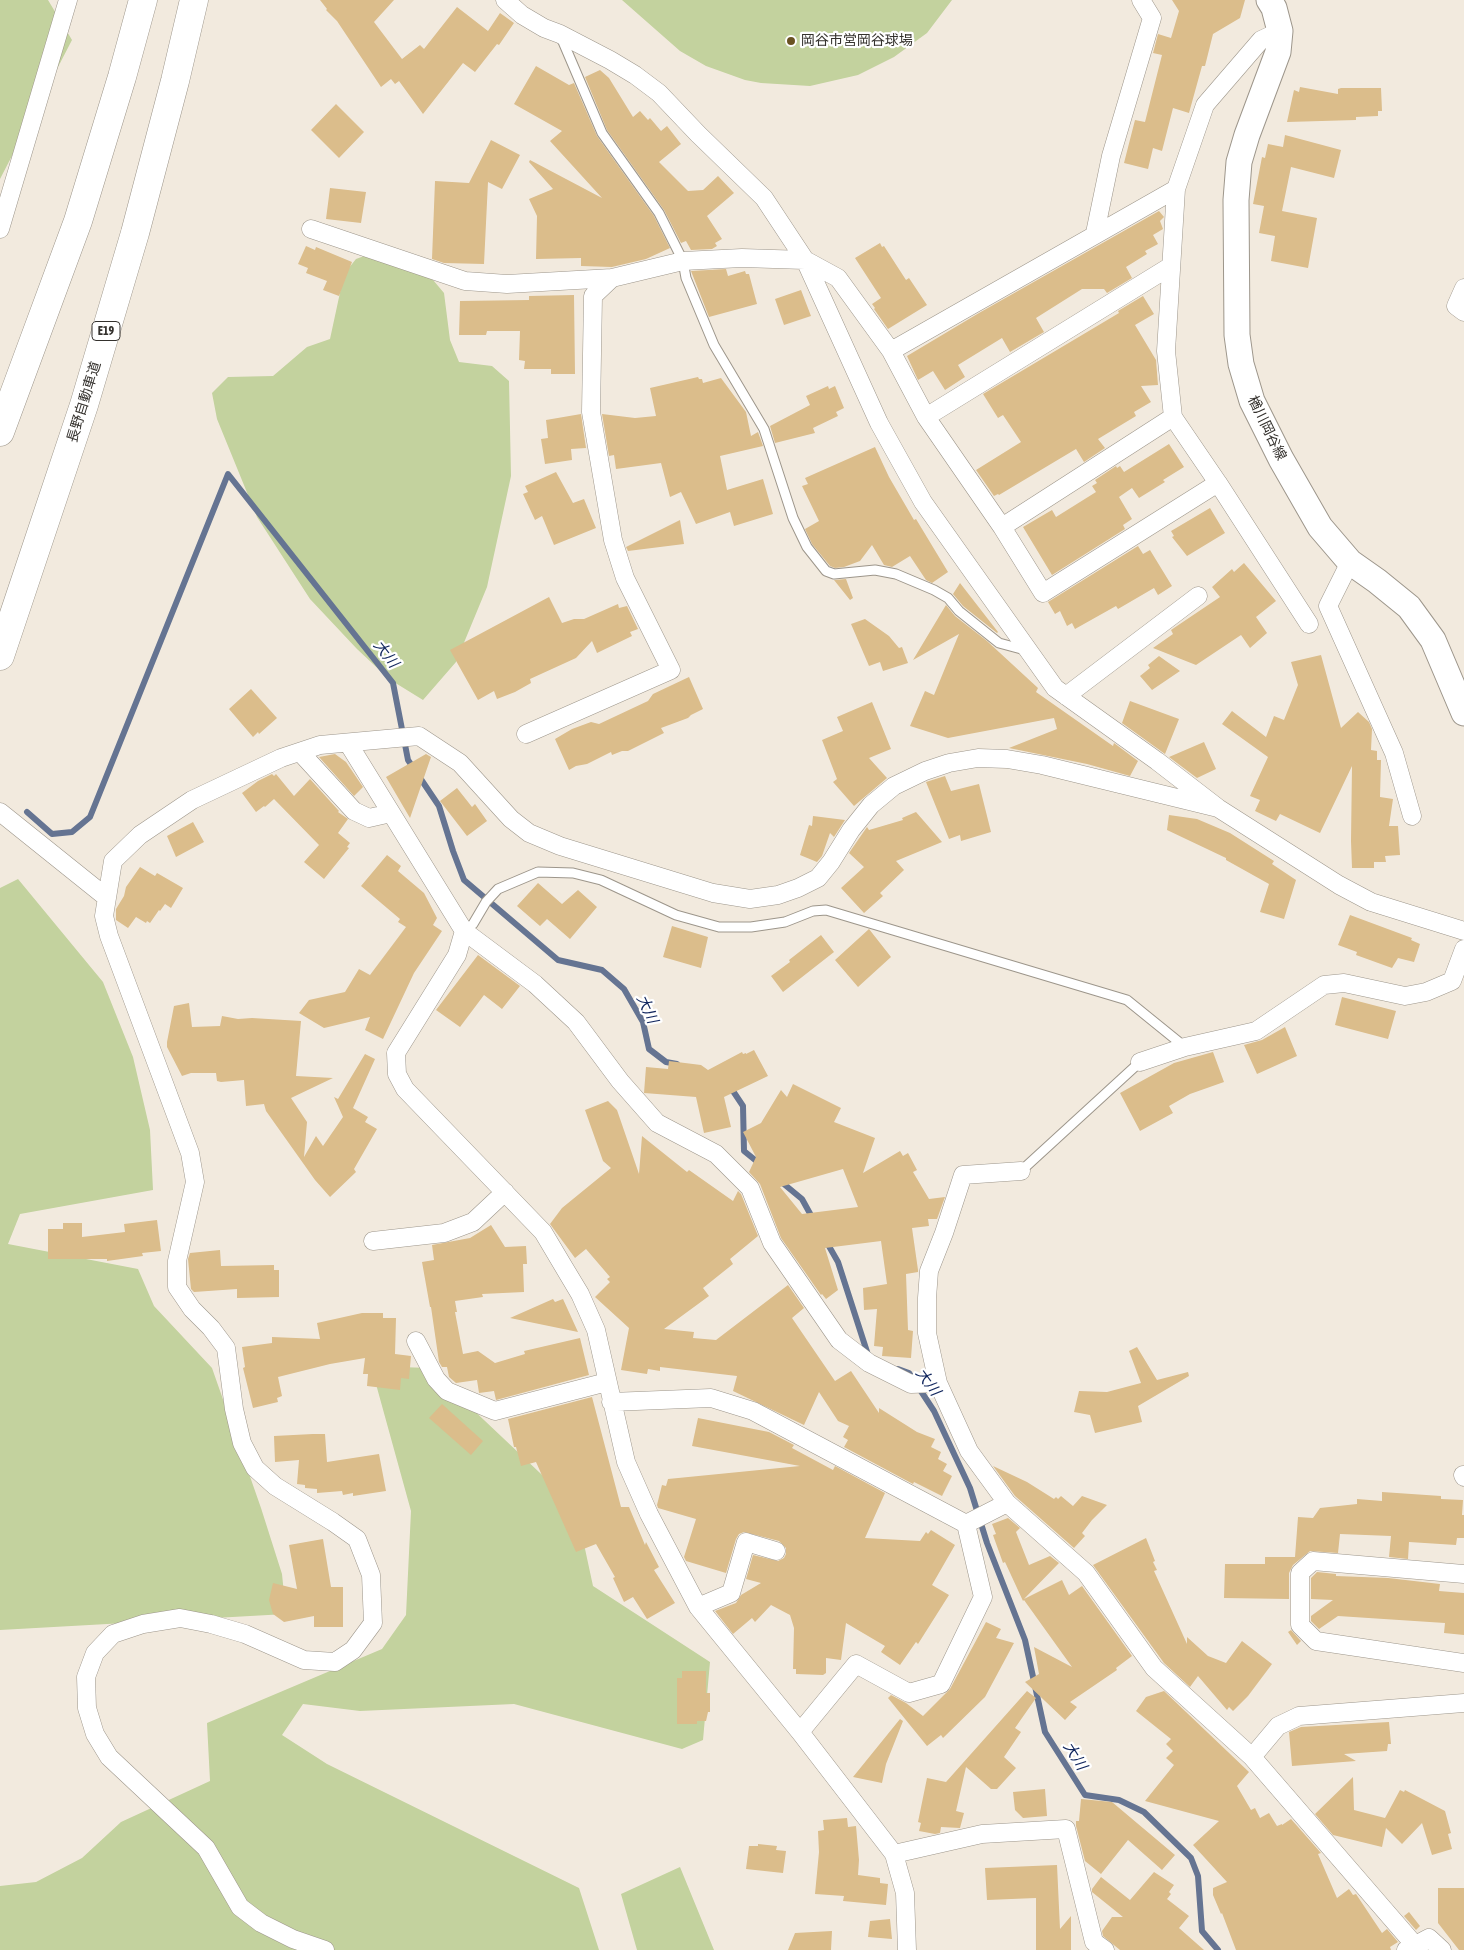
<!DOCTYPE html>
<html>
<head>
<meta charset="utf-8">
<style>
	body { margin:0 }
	canvas { display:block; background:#f2eade }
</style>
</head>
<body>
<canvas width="1464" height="1950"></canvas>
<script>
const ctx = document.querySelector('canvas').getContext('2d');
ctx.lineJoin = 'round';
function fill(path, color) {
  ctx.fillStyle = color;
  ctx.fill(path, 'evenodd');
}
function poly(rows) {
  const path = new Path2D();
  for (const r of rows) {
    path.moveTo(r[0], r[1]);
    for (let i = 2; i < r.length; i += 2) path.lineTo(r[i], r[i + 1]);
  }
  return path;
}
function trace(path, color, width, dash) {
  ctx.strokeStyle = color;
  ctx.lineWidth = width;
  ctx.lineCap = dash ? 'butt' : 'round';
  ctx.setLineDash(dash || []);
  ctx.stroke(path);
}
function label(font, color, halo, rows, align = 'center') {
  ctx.font = font + ' "Asap Condensed","Noto Sans JP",sans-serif';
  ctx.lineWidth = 4.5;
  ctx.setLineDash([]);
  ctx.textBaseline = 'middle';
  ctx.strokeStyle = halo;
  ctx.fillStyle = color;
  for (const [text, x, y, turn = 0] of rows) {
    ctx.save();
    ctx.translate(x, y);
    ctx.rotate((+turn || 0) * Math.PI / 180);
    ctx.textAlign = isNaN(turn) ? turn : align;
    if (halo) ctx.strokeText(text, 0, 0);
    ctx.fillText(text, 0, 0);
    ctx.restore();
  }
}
const green = poly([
	[0,0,48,0,72,40,0,179],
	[622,0,952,0,927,33,894,57,858,75,810,86,761,83,745,80,706,66,680,51],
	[375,252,428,274,444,293,450,340,459,362,492,366,509,381,511,476,487,587,456,662,423,700,389,679,357,649,310,599,257,517,217,419,212,393,228,377,273,376,307,347,330,339,344,274,356,259],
	[18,879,103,982,133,1057,150,1130,153,1190,20,1214,8,1244,138,1269,154,1306,212,1368,261,1508,282,1574,286,1614,0,1630,0,888],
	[371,1366,429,1368,576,1507,593,1586,710,1662,703,1740,682,1749,514,1704,360,1711,303,1704,282,1735,327,1764,579,1888,599,1950,0,1950,0,1886,36,1882,82,1858,121,1822,210,1781,207,1723,382,1649,406,1615,411,1511],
	[680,1867,714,1950,637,1950,621,1894]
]);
const stream = poly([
	[27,812,52,834,72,832,90,817,228,474,393,683,408,760,439,806,453,851,464,880,558,960,602,970,624,989,643,1022,649,1049,666,1062,677,1064],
	[729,1085,743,1106,744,1151,760,1164],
	[779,1180,802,1199,813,1219],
	[826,1241,838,1262,869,1358],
	[898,1369,909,1373,934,1411,970,1488,987,1543,1025,1640,1045,1732,1085,1795,1119,1800,1144,1812,1191,1858,1198,1876,1202,1931,1218,1950]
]);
const building = poly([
	[320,0,394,0,374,22,402,59,420,45,424,49,457,7,488,31,500,13,514,23,499,45,497,44,475,72,463,63,423,114,399,81,395,84,391,79,381,87,337,21,326,10,327,9],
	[1172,0,1245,0,1240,18,1213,34,1205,66,1202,66,1189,113,1173,108,1162,151,1153,148,1148,169,1124,163,1135,120,1145,122,1162,55,1153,53,1158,34,1171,38,1179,11],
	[536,66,569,85,574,83,597,136,654,216,670,248,646,259,612,267,581,266,581,258,536,259,537,216,529,199,553,189,529,162,530,160,602,198,550,141,562,131,514,104],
	[600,70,609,78,633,117,640,111,648,120,650,118,661,131,667,126,681,144,659,162,688,191,703,190,718,176,734,193,707,216,722,239,715,243,717,246,712,249,691,250,686,241,681,243,664,210,607,130,585,77],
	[1300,87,1338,94,1338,89,1341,88,1381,88,1382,111,1378,111,1378,116,1356,117,1356,120,1287,122,1294,90,1299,92],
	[336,104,364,132,339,158,311,130],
	[1285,135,1341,150,1334,178,1291,167,1282,211,1317,218,1308,268,1271,261,1275,236,1259,233,1264,206,1253,204,1262,157,1265,158,1268,144,1283,147],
	[491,140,520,155,502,189,488,182,484,264,444,263,432,259,435,181,469,183],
	[330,188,366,192,361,223,326,219],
	[1159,211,1164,217,1160,221,1163,229,1153,235,1158,244,1145,251,1147,254,1126,267,1132,278,1107,293,1104,289,1082,289,1036,318,1044,332,1010,352,1002,338,958,365,965,377,945,390,933,371,918,380,907,356,979,313],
	[880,243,882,247,884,246,906,280,909,278,927,305,888,329,874,309,875,308,872,304,881,298,855,258],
	[306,246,315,250,316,247,352,262,339,296,323,290,327,281,306,273,308,268,298,264],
	[726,269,728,276,745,271,746,274,749,274,757,304,709,317,691,271],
	[801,290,811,316,784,325,775,299],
	[574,295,575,374,551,374,551,369,524,369,525,361,519,360,520,331,487,331,486,335,459,335,460,301,529,300,529,296],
	[1143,296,1154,314,1135,325,1156,360,1158,385,1141,386,1151,402,1134,412,1136,416,1098,439,1105,448,1084,462,1076,449,999,495,998,494,994,496,976,470,1021,442,1003,415,998,418,983,394,1119,313,1118,311],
	[698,377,699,379,702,379,703,383,721,378,746,412,751,436,758,432,763,446,720,456,727,490,763,479,773,514,734,526,730,512,696,524,681,492,670,497,661,463,616,469,614,455,609,456,602,414,635,418,656,416,650,388],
	[828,386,829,389,835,386,844,408,836,412,838,416,813,428,815,433,775,443,770,426,810,405,806,396],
	[581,414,586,448,571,449,572,460,545,464,541,439,548,438,546,420],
	[1169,444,1184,467,1163,480,1165,482,1139,498,1132,488,1119,497,1132,519,1123,525,1125,529,1052,575,1023,527,1052,510,1056,517,1096,492,1092,486,1097,483,1095,480,1116,466,1117,468,1120,466,1124,472],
	[875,447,889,477,914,520,916,519,948,572,932,583,926,580,910,556,892,567,884,565,872,545,860,561,844,567,835,568,830,566,812,544,805,529,819,521,802,486,808,484,805,478],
	[556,472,573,503,584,499,596,528,554,545,542,516,535,520,523,494,528,492,525,486],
	[1210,508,1225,533,1187,556,1172,537,1174,536,1171,531],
	[680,520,684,544,628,551,626,547],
	[1138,546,1143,554,1150,550,1172,586,1158,595,1154,588,1118,609,1116,606,1075,629,1072,623,1067,626,1060,611,1055,614,1048,602],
	[1244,563,1276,601,1256,617,1267,633,1250,648,1241,635,1196,665,1153,648,1173,634,1171,630,1220,597,1212,587,1232,569,1234,572],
	[846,579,853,598,850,600,834,580],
	[960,583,998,632,997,633,963,606,953,594],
	[549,597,562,623,574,619,584,619,618,604,619,608,627,606,638,629,630,632,632,636,597,653,592,641,576,658,530,679,531,683,515,692,497,699,494,691,478,700,450,650],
	[946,605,955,616,987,641,1038,688,1036,692,1113,746,1114,743,1138,761,1130,776,1087,764,1009,748,1057,729,1054,718,948,738,910,726,925,691,934,695,959,634,913,660],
	[865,619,889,636,899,648,902,647,908,663,883,671,880,662,869,666,851,624],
	[1321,655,1341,728,1358,712,1369,722,1372,729,1371,750,1377,751,1377,760,1381,760,1380,797,1393,799,1389,826,1398,826,1400,855,1385,856,1386,862,1374,862,1374,868,1352,868,1351,841,1352,766,1320,833,1280,814,1276,821,1255,811,1260,800,1250,796,1268,757,1222,724,1232,711,1266,737,1274,716,1284,720,1298,685,1291,662],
	[1159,656,1180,671,1152,690,1140,676,1150,668,1148,665],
	[689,677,703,709,691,715,688,718,661,728,664,733,628,751,622,751,612,755,611,752,587,764,576,766,569,770,555,739,572,729,591,722,599,724,648,701,653,694],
	[251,689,277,718,259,734,258,732,253,737,229,709],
	[1130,701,1179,719,1165,754,1122,723],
	[872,702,891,749,869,758,887,778,854,806,833,782,837,779,822,740,843,731,837,717],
	[1204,742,1216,769,1197,778,1169,757],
	[335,754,346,762,363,787,354,796,319,757],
	[426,754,431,757,410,818,386,777],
	[272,774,274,776,276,774,294,796,310,779,339,811,338,812,348,819,338,833,350,843,347,847,349,848,324,879,304,862,319,845,274,799,265,807,264,806,256,812,242,793,258,781],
	[945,776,951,791,979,784,991,832,961,841,960,835,949,839,926,782],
	[457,788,472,807,475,804,487,821,467,836,440,801],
	[916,812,942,842,896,861,904,870,880,893,883,896,864,913,841,888,864,867,849,853,867,827,869,830,903,820,902,818],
	[1169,815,1197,819,1230,833,1274,861,1272,864,1296,880,1284,919,1260,912,1269,884,1226,860,1226,858,1167,830],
	[813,816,845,820,834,837,830,833,822,856,817,862,800,855,809,825,812,826],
	[193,822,204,842,176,857,167,836],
	[387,855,401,866,398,871,424,893,437,918,433,925,442,931,414,973,383,1039,365,1030,370,1017,324,1028,299,1013,309,1000,345,992,359,969,370,975,406,927,398,922,400,919,361,886],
	[140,867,155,876,157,873,183,888,171,908,165,904,160,911,159,910,150,923,147,921,146,923,136,917,128,928,116,920,116,909,124,896,126,887],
	[538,883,562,904,578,890,597,907,570,939,547,919,540,926,517,906],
	[1350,915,1412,938,1411,940,1420,944,1414,962,1398,958,1392,968,1356,955,1357,952,1338,945],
	[672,926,708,937,701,968,663,957],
	[869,929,891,957,858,987,835,960],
	[821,935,834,952,783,992,771,976,790,962,789,960],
	[478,955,520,986,502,1009,484,995,460,1027,436,1010],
	[1342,997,1396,1011,1388,1039,1335,1025],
	[189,1003,192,1027,220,1026,222,1016,238,1019,252,1018,301,1021,296,1076,333,1078,291,1098,307,1122,304,1157,316,1136,323,1146,343,1117,334,1097,338,1099,365,1054,375,1059,353,1108,368,1117,365,1122,377,1129,354,1169,356,1172,330,1197,315,1180,266,1111,264,1104,246,1106,244,1080,221,1082,217,1081,216,1073,191,1073,182,1076,167,1047,167,1042,174,1006],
	[1285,1027,1297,1056,1257,1074,1244,1045,1262,1040],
	[754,1050,768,1076,724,1097,731,1127,704,1133,696,1097,644,1093,646,1067,668,1069,669,1061,701,1065,708,1070,742,1052,743,1054,746,1053,746,1054],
	[1213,1052,1224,1082,1190,1094,1169,1106,1173,1113,1140,1131,1120,1093,1174,1063],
	[793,1084,841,1108,834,1122,875,1138,863,1173,900,1151,903,1156,908,1153,917,1170,913,1172,929,1199,945,1197,937,1219,928,1219,929,1226,912,1228,918,1270,918,1272,906,1274,908,1330,913,1331,911,1358,882,1356,883,1347,874,1346,877,1309,864,1310,863,1288,887,1284,881,1241,825,1248,838,1290,826,1299,822,1294,821,1295,781,1238,760,1184,749,1172,756,1157,743,1132,761,1123,781,1090,787,1097],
	[843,1169,858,1207,802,1214,780,1187],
	[608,1101,617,1110,639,1174,642,1136,687,1172,689,1170,733,1201,738,1191,741,1194,758,1236,730,1259,733,1264,703,1288,709,1296,664,1329,694,1332,693,1338,716,1340,788,1285,804,1308,792,1318,835,1381,851,1371,879,1413,879,1408,917,1432,935,1439,931,1447,941,1452,938,1459,947,1464,943,1471,952,1476,942,1496,914,1482,913,1484,844,1447,848,1440,843,1437,849,1426,838,1421,819,1392,804,1425,733,1391,737,1376,660,1367,660,1371,648,1369,647,1374,621,1370,629,1328,595,1297,610,1282,607,1279,610,1277,586,1249,575,1258,550,1224,562,1208,611,1168,603,1161,585,1110],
	[157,1220,161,1251,142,1253,143,1256,107,1261,107,1259,48,1259,48,1229,63,1229,63,1223,82,1223,82,1237,125,1232,124,1224],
	[491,1225,505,1247,526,1246,527,1264,523,1264,524,1292,482,1294,483,1297,455,1301,457,1312,455,1312,463,1354,478,1351,495,1363,525,1354,524,1351,580,1338,589,1375,496,1400,494,1391,479,1393,477,1380,456,1383,449,1377,447,1367,442,1367,439,1362,431,1307,430,1307,422,1262,434,1260,432,1245,470,1238],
	[220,1250,221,1266,274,1265,274,1270,279,1270,279,1297,237,1298,237,1289,194,1292,191,1289,188,1259,190,1253],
	[553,1299,555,1302,563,1299,578,1332,510,1318],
	[362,1313,383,1313,383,1318,396,1318,395,1354,411,1356,409,1379,401,1378,400,1390,367,1386,368,1374,363,1374,365,1358,330,1364,278,1377,282,1396,277,1398,278,1402,253,1408,243,1368,245,1367,242,1347,272,1343,272,1337,320,1339,317,1323],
	[1137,1347,1157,1380,1188,1372,1189,1376,1138,1406,1142,1422,1095,1433,1090,1415,1074,1412,1079,1391,1107,1392,1141,1383,1129,1351],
	[592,1397,621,1507,629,1507,645,1545,646,1542,659,1567,654,1570,675,1603,647,1619,633,1597,624,1602,613,1578,615,1577,596,1544,576,1552,536,1462,521,1466,516,1447,514,1447,508,1419],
	[442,1404,483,1441,471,1455,429,1418],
	[698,1418,769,1432,794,1445,792,1448,833,1470,835,1466,885,1493,865,1538,920,1541,926,1532,928,1534,931,1530,955,1545,932,1585,949,1595,918,1644,916,1642,900,1665,881,1652,885,1646,846,1623,841,1660,826,1658,826,1673,823,1675,796,1674,796,1669,793,1669,794,1628,790,1615,771,1605,755,1622,752,1618,733,1634,715,1611,736,1603,741,1595,761,1583,746,1579,753,1555,778,1561,784,1558,786,1554,786,1548,779,1541,744,1532,739,1534,736,1539,726,1573,686,1561,684,1557,696,1519,658,1508,657,1505,662,1485,666,1486,668,1479,800,1466,692,1446],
	[313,1434,325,1434,327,1462,379,1454,386,1491,353,1496,353,1493,343,1495,342,1491,317,1493,317,1489,305,1488,305,1485,297,1484,299,1460,275,1462,274,1436],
	[993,1466,1027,1482,1054,1499,1056,1497,1058,1499,1061,1496,1073,1506,1082,1496,1107,1505,1092,1520,1082,1533,1085,1536,1074,1548,1015,1496],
	[1382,1492,1441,1496,1441,1499,1463,1500,1462,1515,1464,1515,1464,1538,1457,1538,1456,1545,1409,1542,1408,1559,1389,1557,1391,1536,1340,1534,1338,1553,1310,1551,1293,1565,1289,1573,1289,1599,1224,1598,1225,1564,1265,1564,1265,1557,1295,1557,1298,1517,1313,1518,1320,1508,1357,1504,1357,1499,1382,1501],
	[1008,1518,1020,1528,1016,1532,1029,1565,1050,1556,1059,1563,1024,1599,1062,1580,1069,1595,1082,1586,1132,1656,1116,1668,1117,1670,1070,1702,1077,1707,1065,1720,1025,1682,1039,1674,1034,1647,1072,1667,1024,1600,1023,1601,1005,1562,1003,1563,994,1538,993,1535,996,1534,992,1524],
	[1146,1538,1155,1561,1153,1562,1157,1570,1154,1571,1187,1644,1187,1637,1208,1656,1226,1663,1242,1641,1272,1664,1248,1696,1233,1711,1229,1707,1227,1710,1198,1676,1190,1687,1164,1663,1093,1565],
	[323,1539,331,1587,343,1587,343,1627,314,1627,314,1616,284,1622,273,1614,269,1600,273,1583,297,1589,289,1545],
	[1317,1572,1336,1574,1336,1576,1388,1578,1440,1584,1439,1591,1464,1593,1464,1635,1444,1633,1445,1623,1338,1616,1319,1629,1311,1621,1311,1616,1333,1600,1311,1599,1311,1578],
	[986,1622,1001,1629,996,1638,1014,1643,985,1697,943,1738,941,1735,927,1746,888,1698,891,1695,906,1703,923,1716,950,1689],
	[1291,1630,1301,1641,1297,1645,1288,1632],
	[682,1671,706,1671,706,1693,710,1693,710,1712,708,1712,706,1721,697,1721,697,1724,677,1724,677,1678,682,1678],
	[1027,1691,1036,1698,1015,1728,1021,1732,1004,1757,1016,1768,997,1789,991,1789,966,1767,956,1811,964,1813,960,1828,941,1827,940,1833,935,1834,919,1831,921,1823,918,1822,927,1778,946,1782],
	[1164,1691,1249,1772,1237,1786,1251,1810,1255,1808,1260,1818,1269,1813,1277,1826,1282,1824,1282,1825,1291,1819,1321,1853,1318,1854,1337,1898,1349,1889,1353,1895,1356,1894,1382,1933,1387,1929,1398,1942,1390,1947,1391,1950,1236,1950,1222,1913,1221,1914,1213,1895,1213,1888,1227,1882,1193,1845,1219,1821,1145,1801,1174,1765,1166,1758,1173,1751,1166,1744,1171,1739,1136,1711,1146,1697],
	[900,1719,903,1721,886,1764,882,1783,853,1777],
	[1389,1722,1391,1744,1388,1744,1387,1751,1344,1754,1356,1761,1292,1766,1289,1732,1301,1727],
	[1353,1777,1354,1810,1385,1818,1400,1790,1404,1792,1405,1790,1445,1811,1451,1833,1448,1834,1452,1849,1432,1855,1422,1823,1402,1844,1386,1828,1382,1847,1333,1835,1315,1814],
	[1045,1789,1047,1816,1023,1818,1015,1810,1013,1792],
	[1081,1799,1112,1802,1175,1855,1162,1870,1128,1840,1101,1874,1085,1861,1076,1826,1076,1821,1079,1821],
	[847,1818,848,1827,856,1826,859,1860,858,1875,880,1878,880,1883,888,1884,886,1905,843,1901,844,1896,815,1894,819,1852,818,1831,824,1830,823,1820],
	[758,1844,777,1846,776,1850,786,1851,783,1873,746,1869,749,1846,758,1846],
	[1057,1865,1060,1929,1071,1916,1071,1950,1036,1950,1036,1898,987,1900,985,1868],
	[1154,1872,1174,1885,1169,1892,1171,1894,1167,1899,1189,1916,1179,1928,1204,1950,1120,1950,1103,1936,1102,1931,1112,1917,1123,1917,1092,1892,1092,1889,1101,1877,1130,1900],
	[1438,1888,1464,1888,1464,1950,1459,1950,1438,1923],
	[1409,1912,1420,1926,1416,1930,1404,1916],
	[890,1919,892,1939,868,1937,870,1921],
	[832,1931,831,1950,788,1950,795,1933]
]);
const lane = poly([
	[561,37,602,133,659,213,683,261,686,278,714,345,764,429,793,518,807,547,826,571,834,574,875,570,896,574,934,590,948,598,959,611,999,643,1025,650],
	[464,931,473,924,486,902,498,889,538,872,573,873,601,880,676,915,719,927,751,927,785,922,813,911,826,910,1127,1000,1185,1047],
	[1021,1171,1140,1062]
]);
const street = poly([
	[505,0,522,15,544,28,560,34,610,60,635,75,659,93,698,134,764,198,805,260,879,423,923,502,1055,688,1157,761,1218,808,1339,885,1371,902,1464,931],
	[0,229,68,0],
	[311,229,465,281,507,284,612,278],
	[1095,233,1111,156,1152,18,1141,0],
	[1464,288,1456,306,1464,312],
	[891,351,1176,189],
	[926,417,1171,266],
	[1218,483,1309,624],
	[1002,527,1173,417],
	[1350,562,1328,606,1394,753,1412,816],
	[1066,696,1198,596],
	[526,734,671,670,625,578,613,540,591,412,593,296,612,278,683,261,742,258,805,260,838,278,891,351,926,417,1002,527,1043,593,1218,483,1173,417,1166,351,1176,189,1205,105,1261,40,1280,31],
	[348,743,464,931,535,984,576,1022,620,1081,657,1123,716,1154,750,1188,772,1243,839,1340,869,1363,911,1384,938,1383],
	[300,752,354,811,369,818,391,813],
	[0,812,106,897],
	[464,931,457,955,396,1053,397,1074,405,1089,543,1232,562,1264,580,1294,596,1330,626,1462,649,1514,698,1607,800,1732,894,1854,905,1893,907,1950],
	[1140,1062,1185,1047,1256,1031,1324,985,1344,983,1405,996,1426,992,1452,981,1464,949],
	[373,1241,444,1233,473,1222,505,1192],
	[416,1341,436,1379,447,1391,495,1411,607,1382],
	[611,1402,711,1398,753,1411,966,1524],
	[1463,1475,1464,1477],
	[1007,1503,1086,1573,1154,1668,1252,1757,1419,1950],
	[1464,1574,1313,1561,1300,1573,1300,1625,1316,1641,1464,1663],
	[698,1607,731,1593,746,1542,776,1551],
	[800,1732,856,1664,909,1693,941,1684,983,1597,966,1524,1007,1503,969,1451,938,1383,927,1333,927,1298,929,1271,944,1233,963,1175,1021,1171],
	[1252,1757,1278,1726,1299,1716,1464,1703],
	[894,1854,982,1834,1066,1829,1094,1942,1105,1950],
	[325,1950,293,1939,261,1923,240,1907,206,1848,109,1757,95,1734,87,1708,86,1677,95,1653,113,1634,143,1624,180,1618,211,1624,245,1634,304,1660,335,1662,353,1650,373,1623,371,1575,357,1539,333,1522,275,1486,255,1468,242,1443,234,1409,226,1348,211,1328,192,1309,177,1287,177,1261,195,1182,190,1153,109,936,104,916,113,861,140,835,192,800,281,758,320,745,419,736,460,763,511,819,529,833,560,846,713,893,750,899,778,895,798,888,818,878,831,862,851,830,871,805,894,786,925,771,949,763,978,758,1007,759,1042,765,1218,808],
	[1406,1950,1429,1938,1442,1950]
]);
const secondary = poly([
	[1269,0,1274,8,1280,31,1278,52,1247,135,1239,162,1236,200,1237,335,1241,364,1252,401,1281,459,1320,527,1350,562,1377,581,1409,607,1433,640,1464,713]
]);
const highway = poly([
	[0,432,78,221,122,77,143,0],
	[0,656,84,405,135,233,175,81,194,0]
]);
const markers = [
	[791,41,5,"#695222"]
];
const shields = [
	[106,331,28]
];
const shieldNames = [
	["E19",106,331]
];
const poiNames = [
	["岡谷市営岡谷球場",801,41]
];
const streetNames = [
	["長野自動車道",84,402,-73],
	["楢川岡谷線",1267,428,64]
];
const waterNames = [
	["大川",386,654,52],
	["大川",647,1009,65],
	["大川",928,1382,54],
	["大川",1075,1756,58]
];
fill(green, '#c3d29e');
trace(stream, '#657492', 6);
fill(building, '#dbbd8b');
trace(lane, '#9d968b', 11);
trace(street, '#9d968b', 19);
trace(secondary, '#9d968b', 27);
trace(highway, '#9d968b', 29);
trace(lane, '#fff', 9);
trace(street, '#fff', 18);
trace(secondary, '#fff', 25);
trace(highway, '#fff', 28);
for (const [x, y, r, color] of markers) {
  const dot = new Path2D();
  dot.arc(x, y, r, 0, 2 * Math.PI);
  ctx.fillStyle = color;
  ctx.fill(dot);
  trace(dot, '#fff', 2);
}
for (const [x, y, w] of shields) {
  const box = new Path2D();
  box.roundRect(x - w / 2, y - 9.5, w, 19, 4);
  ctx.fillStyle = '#fff';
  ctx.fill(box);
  trace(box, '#34312d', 1);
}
label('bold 12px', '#34312d', null, shieldNames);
label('14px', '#34312d', '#fff', poiNames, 'left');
label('14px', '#34312d', '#fff', streetNames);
label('italic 15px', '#10255d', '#fff', waterNames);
</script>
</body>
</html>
